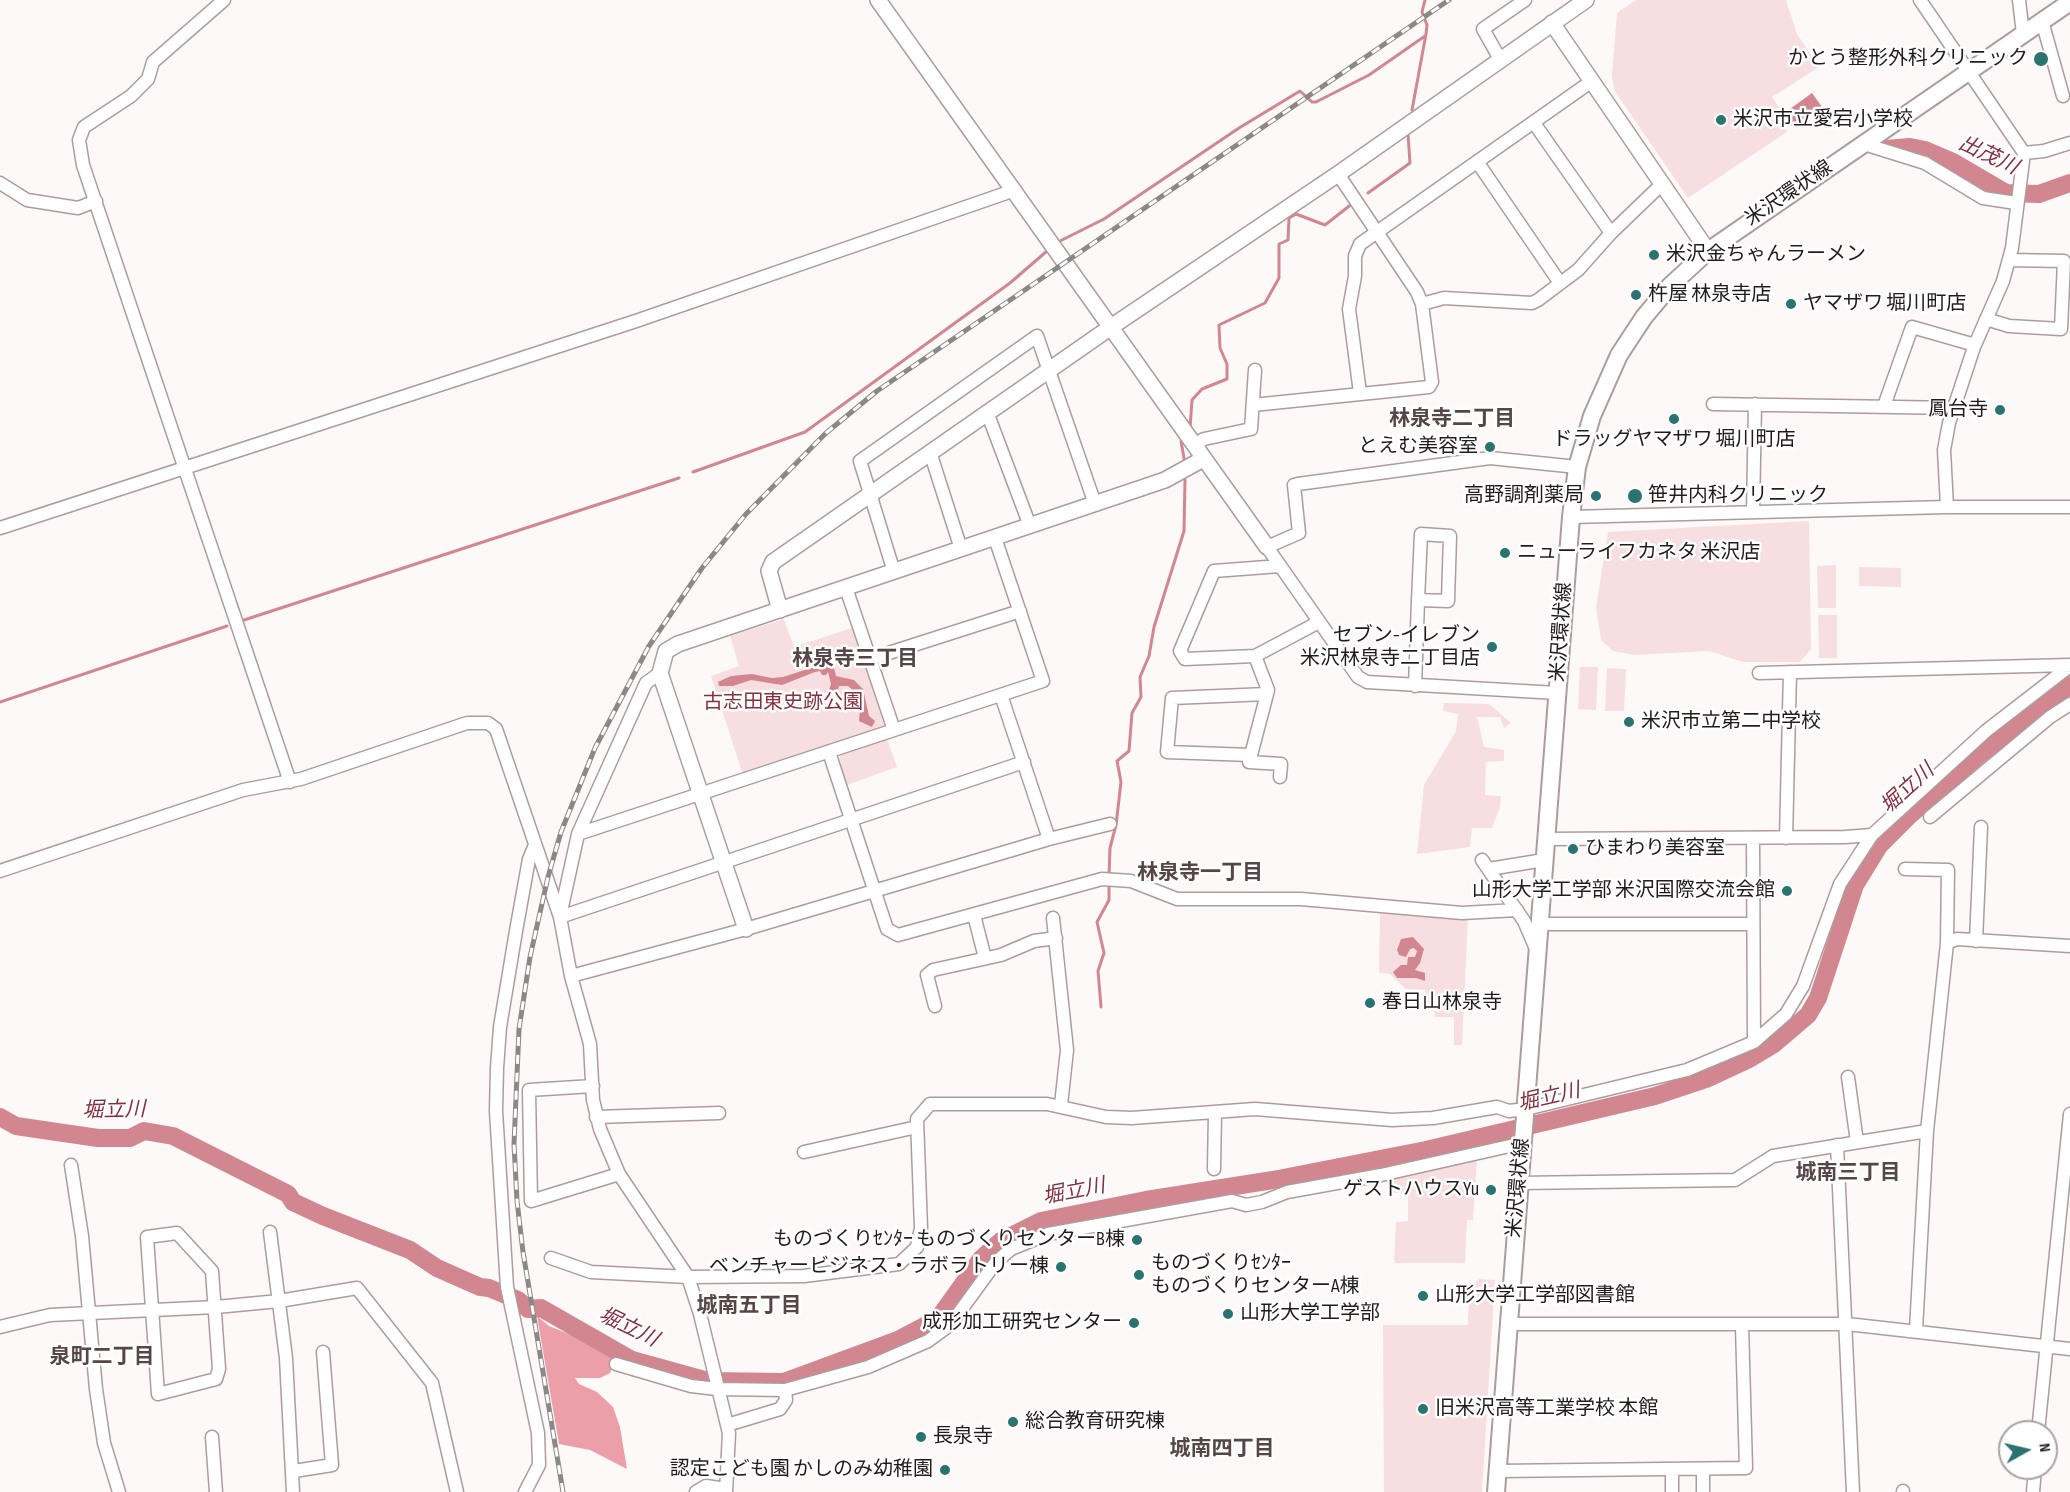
<!DOCTYPE html>
<html>
<head>
<meta charset="utf-8">
<style>
	body { margin:0 }
	#map { position:relative; width:2070px; height:1492px; overflow:hidden; background:#fdf9f9; font-family:"Sofia Sans Condensed",sans-serif }
	canvas { display:block }
	.north { position:absolute; left:1998px; top:1420px; width:60px; height:60px; box-sizing:border-box; background:#fff; border:2px solid #a7a4a4; border-radius:50%; rotate:82deg; font-size:16px; font-weight:700; line-height:24px; text-align:center; color:#221b1c }
	.north::after { content:''; display:block; margin:auto; width:21px; height:27px; background:#297370; clip-path:polygon(50% 0,100% 100%,50% 72%,0 100%) }
</style>
</head>
<body>
<div id="map">
<canvas width="2070" height="1492"></canvas>
<div class="north">N</div>
</div>
<script>
const ctx = document.querySelector('canvas').getContext('2d');
ctx.lineJoin = 'round';
function fill(path, color) {
  ctx.fillStyle = color;
  ctx.fill(path, 'evenodd');
}
function poly(rows) {
  const path = new Path2D();
  for (const r of rows) {
    path.moveTo(r[0], r[1]);
    for (let i = 2; i < r.length; i += 2) path.lineTo(r[i], r[i + 1]);
  }
  return path;
}
function trace(path, color, width, dash) {
  ctx.strokeStyle = color;
  ctx.lineWidth = width;
  ctx.lineCap = dash ? 'butt' : 'round';
  ctx.setLineDash(dash || []);
  ctx.stroke(path);
}
function label(font, color, halo, rows, align = 'center') {
  ctx.font = font + ' "Sofia Sans Condensed","Noto Sans JP",sans-serif';
  ctx.lineWidth = 5;
  ctx.setLineDash([]);
  ctx.textBaseline = 'middle';
  ctx.strokeStyle = halo;
  ctx.fillStyle = color;
  for (const [text, x, y, turn = 0] of rows) {
    ctx.save();
    ctx.translate(x, y);
    ctx.rotate((+turn || 0) * Math.PI / 180);
    ctx.textAlign = isNaN(turn) ? turn : align;
    if (halo) ctx.strokeText(text, 0, 0);
    ctx.fillText(text, 0, 0);
    ctx.restore();
  }
}
const green = poly([
	[1636,0,1786,0,1797,34,1819,67,1772,97,1781,110,1776,114,1787,132,1688,198,1614,90,1612,75,1617,13],
	[1809,521,1811,649,1800,662,1743,662,1709,651,1634,655,1613,651,1601,640,1596,607,1608,532],
	[1836,565,1836,608,1818,608,1817,566],
	[1859,567,1901,568,1901,587,1859,586],
	[1818,615,1837,615,1837,658,1819,658],
	[784,619,794,647,852,628,885,728,743,775,711,676,739,666,730,636],
	[1580,667,1598,667,1596,710,1578,709],
	[1607,668,1626,669,1624,711,1605,711],
	[1444,703,1489,704,1511,723,1504,728,1500,717,1477,717,1484,747,1504,750,1504,761,1486,762,1485,795,1501,796,1500,807,1492,828,1472,828,1470,847,1417,854,1424,785,1456,731,1458,714,1443,711],
	[887,739,897,767,847,785,839,759,841,754],
	[1380,914,1468,918,1462,1045,1454,1045,1454,1017,1435,1017,1434,1011,1426,1010,1425,990,1406,989,1390,974,1379,973],
	[1477,1159,1473,1220,1467,1220,1465,1263,1394,1263,1396,1222,1408,1221,1408,1194,1389,1192,1388,1176],
	[1479,1279,1495,1280,1482,1492,1384,1492,1383,1325,1468,1325,1469,1289]
]);
const forest = poly([
	[537,1316,549,1326,604,1348,614,1361,610,1373,600,1378,575,1378,579,1384,597,1392,613,1407,620,1427,627,1469,590,1450,559,1444]
]);
const water = poly([
	[1812,93,1822,107,1793,128,1783,114],
	[832,660,836,676,854,680,863,689,869,716,875,721,872,727,859,721,861,697,848,686,839,686,837,694,832,694,829,690,831,684,828,672,826,675,822,675,820,671,815,672,782,685,751,680,733,686,719,686,718,682,731,676,752,674,772,678,783,677,811,668,818,669],
	[1413,937,1424,949,1420,963,1415,970,1425,973,1425,981,1416,978,1397,978,1393,972,1401,965,1407,965,1408,957,1415,957,1417,951,1414,948,1410,949,1406,957,1399,955,1397,950,1401,939]
]);
const stream = poly([
	[1412,110,1426,34,1427,25,1422,12,1425,0],
	[1368,193,1410,163,1408,134],
	[1060,241,1104,219,1239,128,1300,91,1312,102,1316,102,1369,75,1425,36],
	[1190,429,1192,400,1202,389,1227,379,1227,364,1220,348,1219,325,1265,303,1279,278,1279,244,1288,240,1289,218,1296,214,1325,225,1353,203],
	[1181,441,1185,464],
	[693,472,805,432,1010,283,1047,251],
	[241,621,679,478],
	[0,702,227,626],
	[1109,876,1110,848,1116,825,1121,782,1117,761,1129,751,1132,713,1141,697,1140,677,1149,656,1154,627,1184,531,1185,480],
	[1101,1007,1098,971,1104,953,1097,922,1109,900,1109,882]
]);
const river = poly([
	[1886,149,1910,147,1925,150,1953,162,2006,193,2039,194,2070,183],
	[0,1117,16,1126,98,1138,130,1138,144,1131,173,1136,288,1194,293,1202,323,1216,410,1250,437,1268,480,1287,489,1288,518,1300,528,1309,541,1308,632,1360,708,1381,784,1382,898,1340,938,1319,981,1259,1001,1241,1041,1221,1146,1200,1273,1180,1426,1150,1655,1096,1706,1079,1749,1059,1774,1044,1808,1015,1818,998,1855,885,1879,846,1910,815,1981,753,2070,685]
]);
const minor = poly([
	[224,0,153,62,148,79,131,96,84,127,79,140,83,165,290,782],
	[1920,0,2024,153,2044,151,2070,143],
	[2019,0,2023,34],
	[2042,21,2063,96],
	[1500,59,1483,29,1525,0],
	[1534,123,1611,233],
	[1864,144,1925,163,1983,198,2016,203],
	[1478,163,1560,283],
	[0,183,27,200,78,208,96,201],
	[1422,304,1444,298,1532,303,1538,300,1578,270,1611,233,1662,184],
	[1986,319,2009,326,2061,329,2064,261,2009,260],
	[1360,393,1349,309,1355,276,1355,256,1360,244,1592,81],
	[1713,404,1955,408],
	[1253,405,1429,387,1432,382,1422,304,1417,292,1338,174],
	[1884,406,1912,327,1975,345],
	[987,412,1030,526],
	[1194,445,1204,439,1251,429,1255,370],
	[930,452,961,549],
	[1947,507,1944,450,1949,423,1974,347,2003,281,2012,248,2024,153],
	[1753,512,1755,404],
	[1571,517,1947,507,2070,507],
	[0,528,636,321,1015,190],
	[894,572,860,461,1037,336,1095,504],
	[846,588,894,730],
	[1255,656,1185,659,1180,651,1214,571,1280,566],
	[870,659,1020,611],
	[1759,673,2070,665],
	[1415,686,1418,600,1421,534,1450,536,1448,601,1418,600],
	[1557,693,1367,682,1358,677,1267,547,1299,533,1294,485,1298,484,1490,458,1577,467],
	[1267,694,1172,698,1167,752,1251,755,1267,694,1268,690,1255,656,1319,622],
	[1001,695,1049,839],
	[829,752,887,929,898,935,1102,879,1131,881,1177,899,1301,899,1462,913,1517,910],
	[1249,755,1249,762,1281,764,1280,777],
	[1930,817,2050,717,2070,704],
	[578,834,1043,681,995,538],
	[1753,838,1754,1042],
	[1786,838,1790,672],
	[1546,839,1845,837,1872,835],
	[1482,860,1524,921,1537,951],
	[1489,869,1544,860],
	[1905,869,1948,870,1947,943],
	[0,871,243,790,301,779,467,723,488,723,496,729,560,917,571,976,590,1044,593,1100,600,1129,619,1174,688,1277,700,1314,729,1433,726,1492],
	[974,915,985,958],
	[560,916,578,834,646,683,660,673],
	[560,917,1024,762],
	[1053,918,1067,1050,1061,1105],
	[1540,924,1753,924],
	[1976,941,1981,827],
	[571,976,746,929,1049,839,1110,824],
	[935,1006,927,975,933,970,1001,955,1034,941,1056,938],
	[1848,1077,1857,1142],
	[593,1086,529,1090,531,1201,619,1174],
	[596,1117,719,1113],
	[1837,1145,1853,1492],
	[804,1152,917,1127],
	[71,1165,82,1236,96,1389,104,1443,119,1492],
	[1214,1169,1215,1113],
	[1519,1183,1735,1180,1773,1156,1927,1131],
	[270,1232,286,1358,293,1492],
	[177,1233,212,1271,219,1369,216,1379,158,1394,147,1237,177,1233],
	[551,1258,591,1272,688,1277,804,1276,899,1264,917,1247,921,1228,917,1119,930,1104,1047,1104,1106,1117,1132,1118,1255,1109,1392,1120,1433,1118,1497,1107,1509,1111,1526,1109,1687,1070,1754,1042,1786,1014,1803,986,1840,884,1872,835,1986,731,2070,666],
	[1509,1324,1847,1324,2070,1349],
	[0,1327,50,1315,216,1307,279,1301,357,1288,432,1383,457,1492],
	[1916,1330,1927,1131,1947,943,1957,939,2070,946],
	[616,1364,691,1386,717,1389,785,1390,868,1367,928,1341,950,1325,996,1262,1011,1249,1048,1234,1232,1201,1246,1205,1262,1202,1287,1192,1381,1175,1523,1143],
	[727,1425,780,1409,786,1400,785,1390],
	[2038,1432,2070,1114],
	[212,1437,216,1492],
	[1672,1469,1672,1492],
	[294,1471,332,1465,323,1352],
	[1498,1471,1746,1468,1742,1326],
	[525,1492,539,1465,538,1433,507,1287,496,1111,497,1068,500,1027,516,931,529,859,535,845],
	[696,1492,706,1486,726,1489],
	[1703,1492,1703,1469],
	[1903,1492,1903,1491],
	[2033,1492,2035,1468]
]);
const tertiary = poly([
	[878,0,1267,547],
	[1552,23,1708,251],
	[780,610,769,571,773,562,1111,327,1338,174,1586,0],
	[746,929,660,673,666,651,678,644,1165,480,1203,459]
]);
const secondary = poly([
	[1496,1492,1571,517,1577,467,1592,416,1619,355,1644,317,1670,286,1708,251,2070,2]
]);
const rail = poly([
	[563,1492,523,1252,517,1201,514,1144,519,1029,530,957,548,877,561,832,595,748,649,646,702,568,746,514,826,433,877,391,1449,0]
]);
const markers = [
	[2041,59,8,"#297370"],
	[1721,120,6,"#297370"],
	[1654,255,6,"#297370"],
	[1636,295,6,"#297370"],
	[1791,304,6,"#297370"],
	[2000,410,6,"#297370"],
	[1674,419,6,"#297370"],
	[1490,447,6,"#297370"],
	[1596,496,6,"#297370"],
	[1635,496,8,"#297370"],
	[1505,553,6,"#297370"],
	[1492,647,6,"#297370"],
	[1629,722,6,"#297370"],
	[1573,849,6,"#297370"],
	[1787,891,6,"#297370"],
	[1370,1003,6,"#297370"],
	[1491,1190,6,"#297370"],
	[1137,1240,6,"#297370"],
	[1061,1267,6,"#297370"],
	[1139,1275,6,"#297370"],
	[1423,1296,6,"#297370"],
	[1228,1314,6,"#297370"],
	[1134,1323,6,"#297370"],
	[1423,1409,6,"#297370"],
	[1013,1422,6,"#297370"],
	[921,1437,6,"#297370"],
	[945,1470,6,"#297370"]
];
const poiNames = [
	["かとう整形外科クリニック",2028,59,"right"],
	["米沢市立愛宕小学校",1733,120],
	["米沢金ちゃんラーメン",1666,255],
	["杵屋 林泉寺店",1648,295],
	["ヤマザワ 堀川町店",1803,304],
	["鳳台寺",1988,410,"right"],
	["ドラッグヤマザワ 堀川町店",1674,440,"center"],
	["とえむ美容室",1478,447,"right"],
	["高野調剤薬局",1584,496,"right"],
	["笹井内科クリニック",1648,496],
	["ニューライフカネタ 米沢店",1517,553],
	["セブン-イレブン",1480,636,"right"],
	["米沢林泉寺二丁目店",1480,659,"right"],
	["米沢市立第二中学校",1641,722],
	["ひまわり美容室",1585,849],
	["山形大学工学部 米沢国際交流会館",1775,891,"right"],
	["春日山林泉寺",1382,1003],
	["ゲストハウスYu",1479,1190,"right"],
	["ものづくりｾﾝﾀｰ ものづくりセンターB棟",1125,1240,"right"],
	["ものづくりｾﾝﾀｰ",1151,1264],
	["ものづくりセンターA棟",1151,1287],
	["ベンチャービジネス・ラボラトリー棟",1049,1267,"right"],
	["山形大学工学部図書館",1435,1296],
	["山形大学工学部",1240,1314],
	["成形加工研究センター",1122,1323,"right"],
	["旧米沢高等工業学校 本館",1435,1409],
	["総合教育研究棟",1025,1422],
	["長泉寺",933,1437],
	["認定こども園 かしのみ幼稚園",933,1470,"right"]
];
const streetNames = [
	["米沢環状線",1789,194,-34],
	["米沢環状線",1562,632,-86],
	["米沢環状線",1519,1188,-85]
];
const parkNames = [
	["古志田東史跡公園",783,703]
];
const waterNames = [
	["出茂川",1988,156,25],
	["堀立川",1908,789,-42],
	["堀立川",1549,1098,-13],
	["堀立川",114,1111,-1],
	["堀立川",1074,1192,-11],
	["堀立川",628,1328,26]
];
const neighbourhoodNames = [
	["林泉寺二丁目",1452,420],
	["林泉寺三丁目",855,660],
	["林泉寺一丁目",1200,874],
	["城南三丁目",1848,1174],
	["城南五丁目",749,1307],
	["泉町二丁目",102,1358],
	["城南四丁目",1222,1450]
];
fill(green, '#f7dfe1');
fill(forest, '#ec9fa9');
fill(water, '#d28790');
trace(stream, '#d28790', 3);
trace(river, '#d28790', 18);
trace(minor, '#ae9c9d', 15);
trace(tertiary, '#ae9c9d', 18);
trace(secondary, '#ae9c9d', 20);
trace(minor, '#fff', 12);
trace(tertiary, '#fff', 15);
trace(secondary, '#fff', 16);
trace(rail, '#8d8888', 5);
trace(rail, '#fff', 3, [9]);
for (const [x, y, r, color] of markers) {
  const dot = new Path2D();
  dot.arc(x, y, r, 0, 2 * Math.PI);
  ctx.fillStyle = color;
  ctx.fill(dot);
  trace(dot, '#fff', 2);
}
label('20px', '#221b1c', '#fff', poiNames, 'left');
label('20px', '#221b1c', '#fff', streetNames);
label('20px', '#882e40', '#fff', parkNames);
label('italic 21px', '#872e40', '#fff', waterNames);
label('bold 21px', '#564647', '#fff', neighbourhoodNames);
</script>
</body>
</html>
